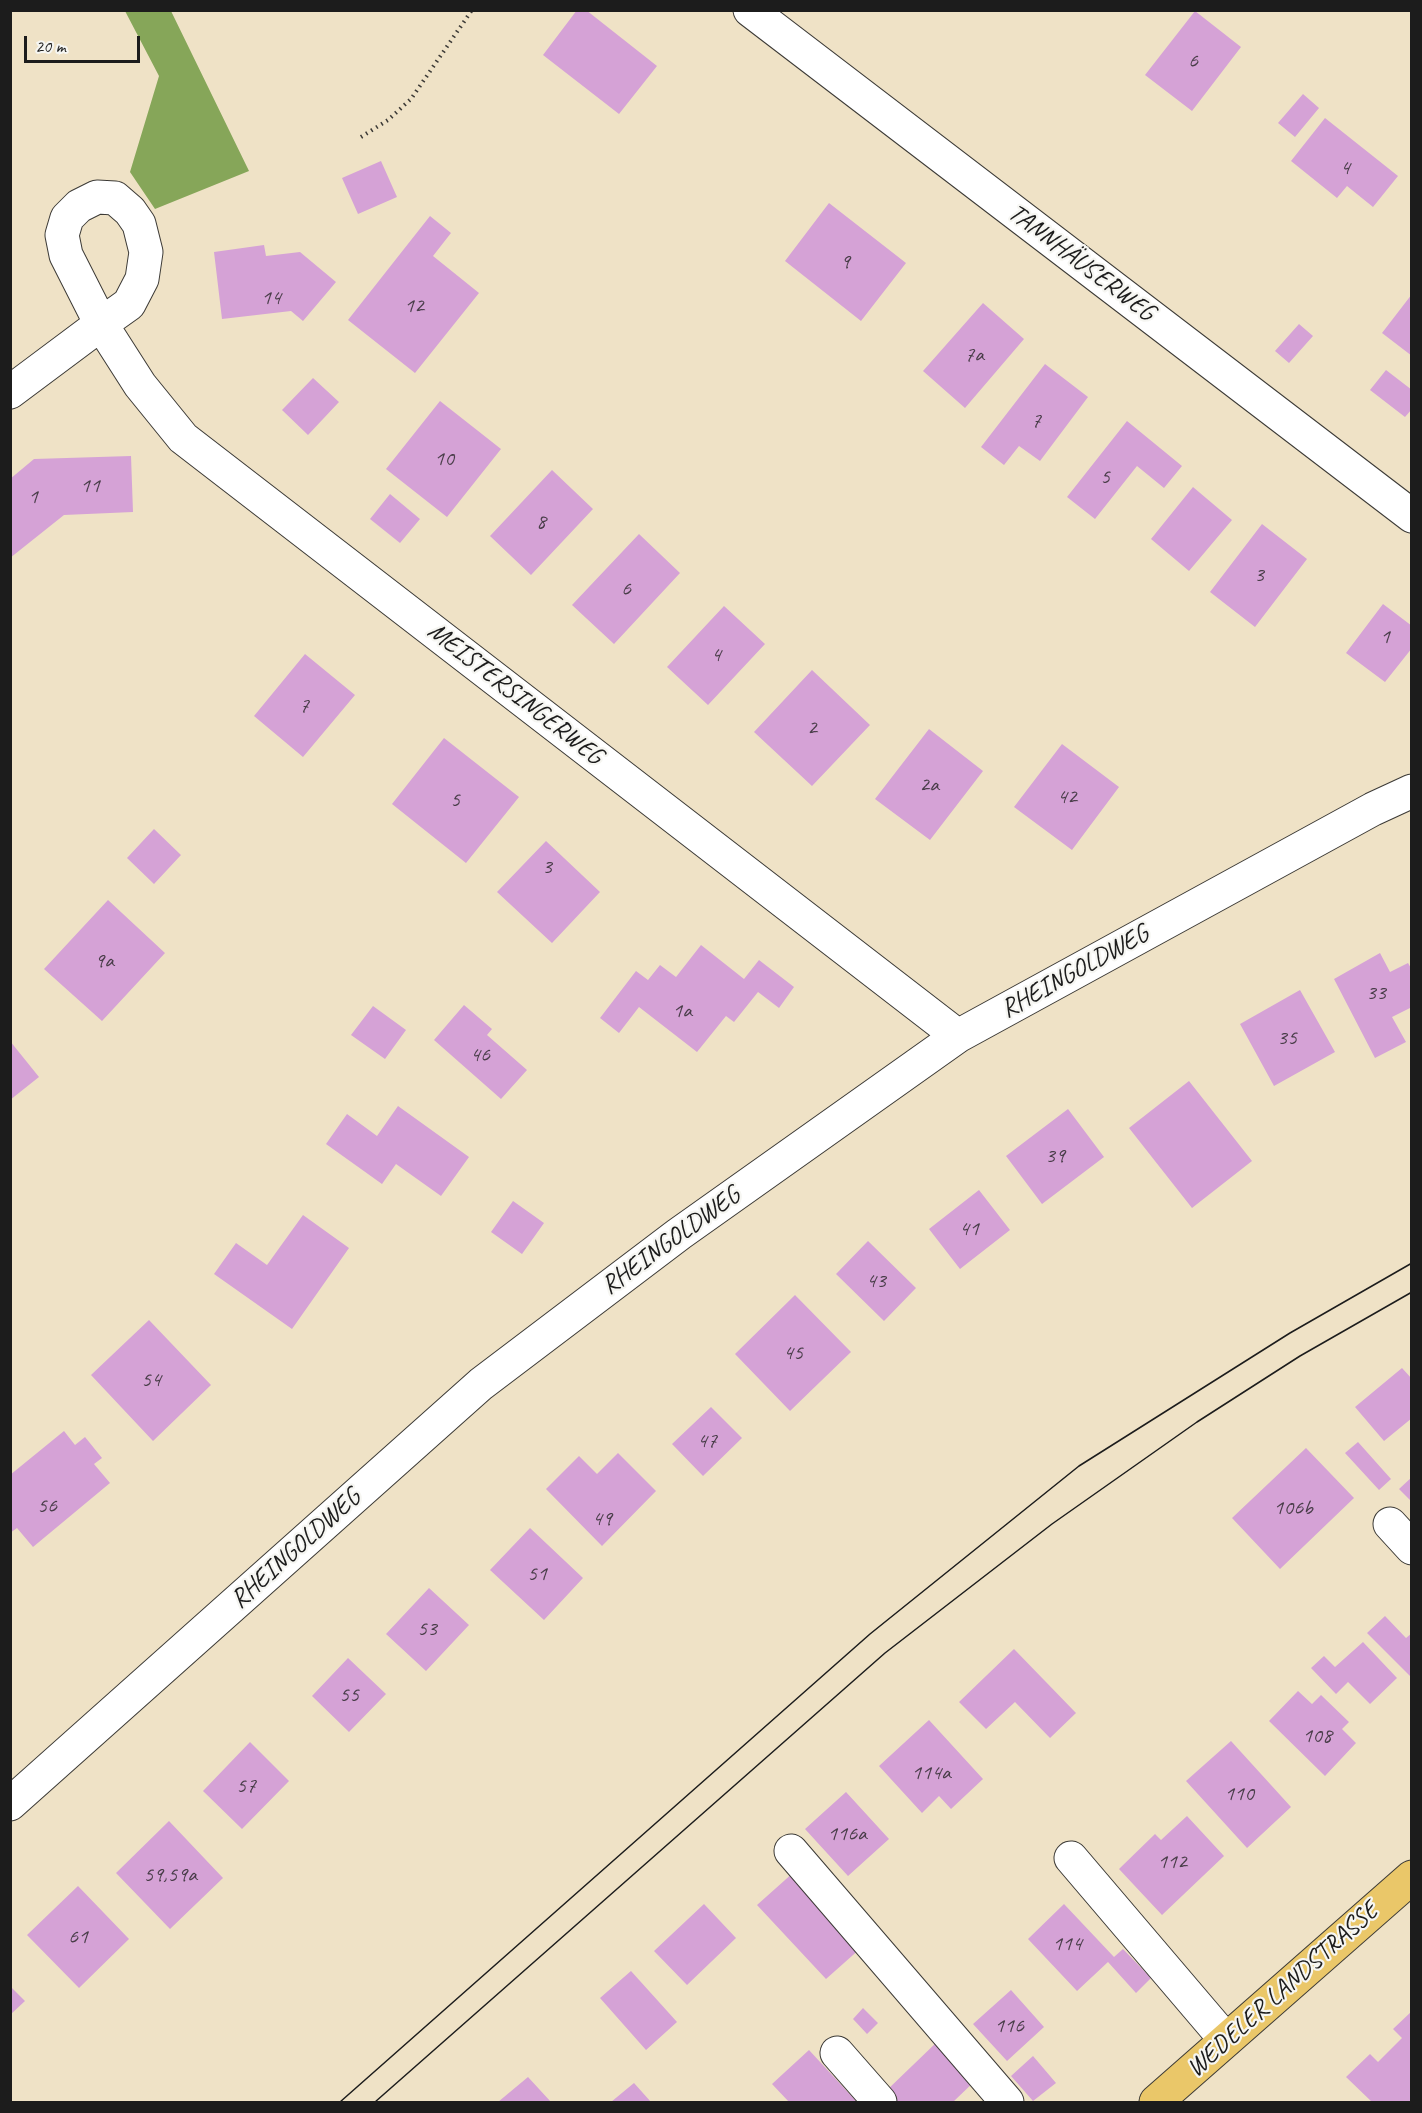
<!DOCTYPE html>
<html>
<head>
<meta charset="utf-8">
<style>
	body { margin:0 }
	#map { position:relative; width:1422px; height:2113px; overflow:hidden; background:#efe2c6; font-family:Caveat,sans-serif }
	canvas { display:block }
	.frame { position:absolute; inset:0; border:12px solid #1c1c1c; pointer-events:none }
	.scale { position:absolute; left:24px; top:36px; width:116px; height:27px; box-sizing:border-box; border:3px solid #1c1c1c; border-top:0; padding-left:8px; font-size:18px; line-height:21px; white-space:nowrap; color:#1c1c1c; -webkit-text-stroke:4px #f6f6f2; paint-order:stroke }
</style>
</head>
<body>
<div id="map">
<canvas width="1422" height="2113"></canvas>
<div class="frame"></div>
<div class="scale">20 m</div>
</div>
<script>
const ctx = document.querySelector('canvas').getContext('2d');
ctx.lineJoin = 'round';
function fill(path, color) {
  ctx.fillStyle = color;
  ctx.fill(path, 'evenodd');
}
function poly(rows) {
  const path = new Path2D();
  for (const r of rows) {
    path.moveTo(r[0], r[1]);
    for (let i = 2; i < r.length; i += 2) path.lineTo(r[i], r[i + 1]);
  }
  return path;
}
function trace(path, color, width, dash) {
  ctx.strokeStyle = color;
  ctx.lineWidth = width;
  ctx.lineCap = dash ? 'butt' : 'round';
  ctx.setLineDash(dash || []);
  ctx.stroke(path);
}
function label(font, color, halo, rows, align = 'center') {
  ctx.font = font + ' Caveat,sans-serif';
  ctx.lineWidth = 4.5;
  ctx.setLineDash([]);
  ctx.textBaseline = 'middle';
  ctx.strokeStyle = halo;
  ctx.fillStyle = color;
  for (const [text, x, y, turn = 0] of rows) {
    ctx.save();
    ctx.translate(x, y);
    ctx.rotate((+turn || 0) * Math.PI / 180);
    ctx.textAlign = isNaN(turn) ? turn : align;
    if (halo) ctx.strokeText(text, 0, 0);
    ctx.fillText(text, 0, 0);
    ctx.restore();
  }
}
const forest = poly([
	[125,11,171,11,249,171,155,209,130,172,159,76]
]);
const building = poly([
	[577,10,586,10,657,66,619,114,543,55],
	[1195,11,1241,47,1192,111,1145,75],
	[1303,94,1319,108,1295,137,1278,123],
	[1325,118,1398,176,1373,207,1347,186,1337,198,1291,161],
	[381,161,397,197,358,214,342,178],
	[829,203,906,263,861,321,785,261],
	[430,216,451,233,433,256,479,293,415,373,348,320],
	[264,245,266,256,300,252,336,282,303,321,291,311,222,319,214,252],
	[1412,294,1412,356,1382,333],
	[983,303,1024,339,965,408,923,371],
	[1299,324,1313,336,1289,363,1275,351],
	[1045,364,1088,397,1040,461,1019,446,1004,465,981,447],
	[1386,370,1412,390,1412,409,1405,417,1370,390],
	[313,378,339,402,308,435,282,410],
	[440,401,501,449,447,517,386,469],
	[1127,421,1182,466,1164,488,1137,466,1095,519,1067,497],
	[131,456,133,512,64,515,10,558,10,479,34,459],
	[552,470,593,509,531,575,490,536],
	[1193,487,1232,520,1189,571,1151,539],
	[390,494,420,519,400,543,370,519],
	[1262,524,1307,559,1255,627,1210,592],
	[639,534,680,573,614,644,572,605],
	[1383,604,1412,626,1412,648,1385,682,1346,653],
	[724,606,765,644,708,705,667,667],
	[305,654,355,695,303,757,254,716],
	[812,670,870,725,812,786,754,732],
	[929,729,983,771,930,840,875,799],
	[444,738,519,797,466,863,392,804],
	[1062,744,1119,787,1072,850,1014,807],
	[154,829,181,855,154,884,127,858],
	[546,841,600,892,552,943,497,892],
	[108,900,165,953,102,1021,44,969],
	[701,945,744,979,759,960,794,987,779,1008,758,992,734,1022,726,1016,697,1052,639,1007,619,1033,600,1018,636,971,648,980,660,965,676,977],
	[1380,953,1390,972,1408,963,1412,970,1412,1007,1392,1017,1406,1042,1375,1058,1334,979],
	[1300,990,1335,1052,1274,1086,1240,1024],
	[464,1005,492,1029,487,1035,527,1070,501,1099,434,1040],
	[373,1006,406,1030,385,1059,351,1035],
	[10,1041,39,1077,10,1100],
	[1189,1081,1252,1161,1192,1208,1129,1128],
	[398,1106,469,1157,441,1196,396,1164,382,1184,326,1144,347,1114,377,1136],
	[1068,1109,1104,1157,1042,1204,1006,1156],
	[979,1190,1010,1230,960,1269,929,1229],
	[513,1201,544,1223,522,1254,491,1232],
	[303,1215,349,1248,292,1329,214,1274,236,1243,267,1265],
	[868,1241,916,1288,884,1321,836,1274],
	[795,1295,851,1352,790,1411,735,1354],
	[149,1320,211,1385,153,1441,91,1375],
	[1402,1368,1412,1379,1412,1418,1384,1441,1355,1407],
	[711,1407,742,1438,703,1476,672,1444],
	[64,1431,75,1445,85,1437,102,1458,94,1464,110,1483,33,1547,17,1528,10,1533,10,1475],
	[1358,1442,1391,1479,1379,1490,1345,1453],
	[1306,1448,1354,1498,1280,1569,1232,1518],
	[618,1453,656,1491,602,1546,546,1489,579,1456,597,1474],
	[1412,1477,1412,1502,1399,1489],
	[530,1528,583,1578,544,1620,490,1570],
	[429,1588,469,1625,426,1671,386,1634],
	[1385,1616,1406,1638,1412,1633,1412,1678,1367,1633],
	[1363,1642,1397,1678,1370,1704,1348,1682,1336,1694,1311,1668,1324,1656,1335,1667],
	[1014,1649,1076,1713,1050,1738,1015,1702,986,1729,959,1702],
	[348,1658,386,1694,349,1732,312,1696],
	[1298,1691,1312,1704,1321,1695,1349,1722,1342,1729,1356,1743,1325,1776,1269,1721],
	[929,1720,983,1779,951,1809,939,1796,922,1813,879,1766],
	[1231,1741,1291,1807,1247,1848,1186,1781],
	[250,1742,289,1781,242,1829,203,1791],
	[846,1792,889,1839,848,1876,805,1829],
	[1187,1816,1224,1856,1162,1915,1119,1869,1155,1834,1161,1840],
	[169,1821,223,1878,170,1929,116,1873],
	[794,1872,862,1947,826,1979,757,1905],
	[78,1886,129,1939,79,1988,27,1935],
	[704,1904,736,1938,687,1985,654,1951],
	[1064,1904,1114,1957,1123,1949,1151,1978,1136,1993,1108,1962,1077,1991,1028,1939],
	[631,1971,677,2022,646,2050,600,1998],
	[10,1986,25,2001,10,2015],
	[1011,1990,1044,2027,1007,2061,973,2024],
	[863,2008,878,2023,867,2034,853,2019],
	[1412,2011,1412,2102,1372,2102,1346,2077,1370,2054,1378,2062,1402,2038,1393,2029],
	[939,2040,977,2079,953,2102,898,2102,886,2091],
	[809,2050,857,2102,789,2102,772,2084],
	[1033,2056,1056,2083,1033,2101,1011,2076],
	[528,2077,551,2102,498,2102],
	[634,2083,651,2102,611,2102]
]);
const path = poly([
	[361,137,388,120,411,99,472,10]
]);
const minor = poly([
	[750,10,1412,516],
	[10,392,101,324,129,304,142,279,146,252,139,224,130,211,115,198,97,197,79,206,67,218,62,235,66,255,101,324,140,385,183,438,958,1036],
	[1390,1524,1412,1548],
	[10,1804,481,1384,679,1234,958,1036,1373,809,1412,791],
	[791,1851,1007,2102],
	[1071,1858,1226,2040],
	[837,2053,880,2102]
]);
const major = poly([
	[1156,2102,1412,1877]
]);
const tram = poly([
	[340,2102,870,1634,1079,1466,1290,1333,1412,1263],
	[375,2102,885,1653,1052,1524,1197,1422,1300,1356,1412,1292]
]);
const numberNames = [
	["6",1193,61],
	["4",1345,168],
	["9",845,262],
	["14",271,298],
	["12",414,306],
	["7a",974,355],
	["7",1036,421],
	["10",444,459],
	["5",1105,477],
	["11",90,486],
	["1",33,497],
	["8",541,522],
	["3",1259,575],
	["6",626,589],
	["1",1385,637],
	["4",716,655],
	["7",304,706],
	["2",812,728],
	["2a",929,785],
	["42",1067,797],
	["5",455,800],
	["3",547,867],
	["9a",104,961],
	["33",1376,993],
	["1a",682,1011],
	["35",1287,1038],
	["46",480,1055],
	["39",1055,1156],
	["41",969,1229],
	["43",876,1281],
	["45",793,1353],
	["54",151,1380],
	["47",707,1441],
	["56",47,1506],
	["106b",1293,1508],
	["49",602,1519],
	["51",537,1574],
	["53",427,1629],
	["55",349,1695],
	["108",1317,1736],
	["114a",931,1773],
	["57",246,1786],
	["110",1239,1794],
	["116a",847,1834],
	["112",1172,1862],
	["59,59a",170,1875],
	["61",78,1937],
	["114",1067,1944],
	["116",1009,2026]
];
const streetNames = [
	["TANNHÄUSERWEG",1081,263,37],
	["MEISTERSINGERWEG",515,694,38],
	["RHEINGOLDWEG",1075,972,-29],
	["RHEINGOLDWEG",671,1241,-36],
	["RHEINGOLDWEG",296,1549,-42],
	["WEDELER LANDSTRASSE",1283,1990,-42]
];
fill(forest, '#86a659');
fill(building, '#d5a2d6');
trace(minor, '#3c3a36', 35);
trace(major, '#3c3a36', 35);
trace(path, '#3c3a36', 4, [1.5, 4.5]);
trace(minor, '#fff', 33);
trace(major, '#eac769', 33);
trace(tram, '#1c1c1c', 1.5);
label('22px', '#4a3e4a', null, numberNames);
label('26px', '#1c1c1c', '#f6f6f2', streetNames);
</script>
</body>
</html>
